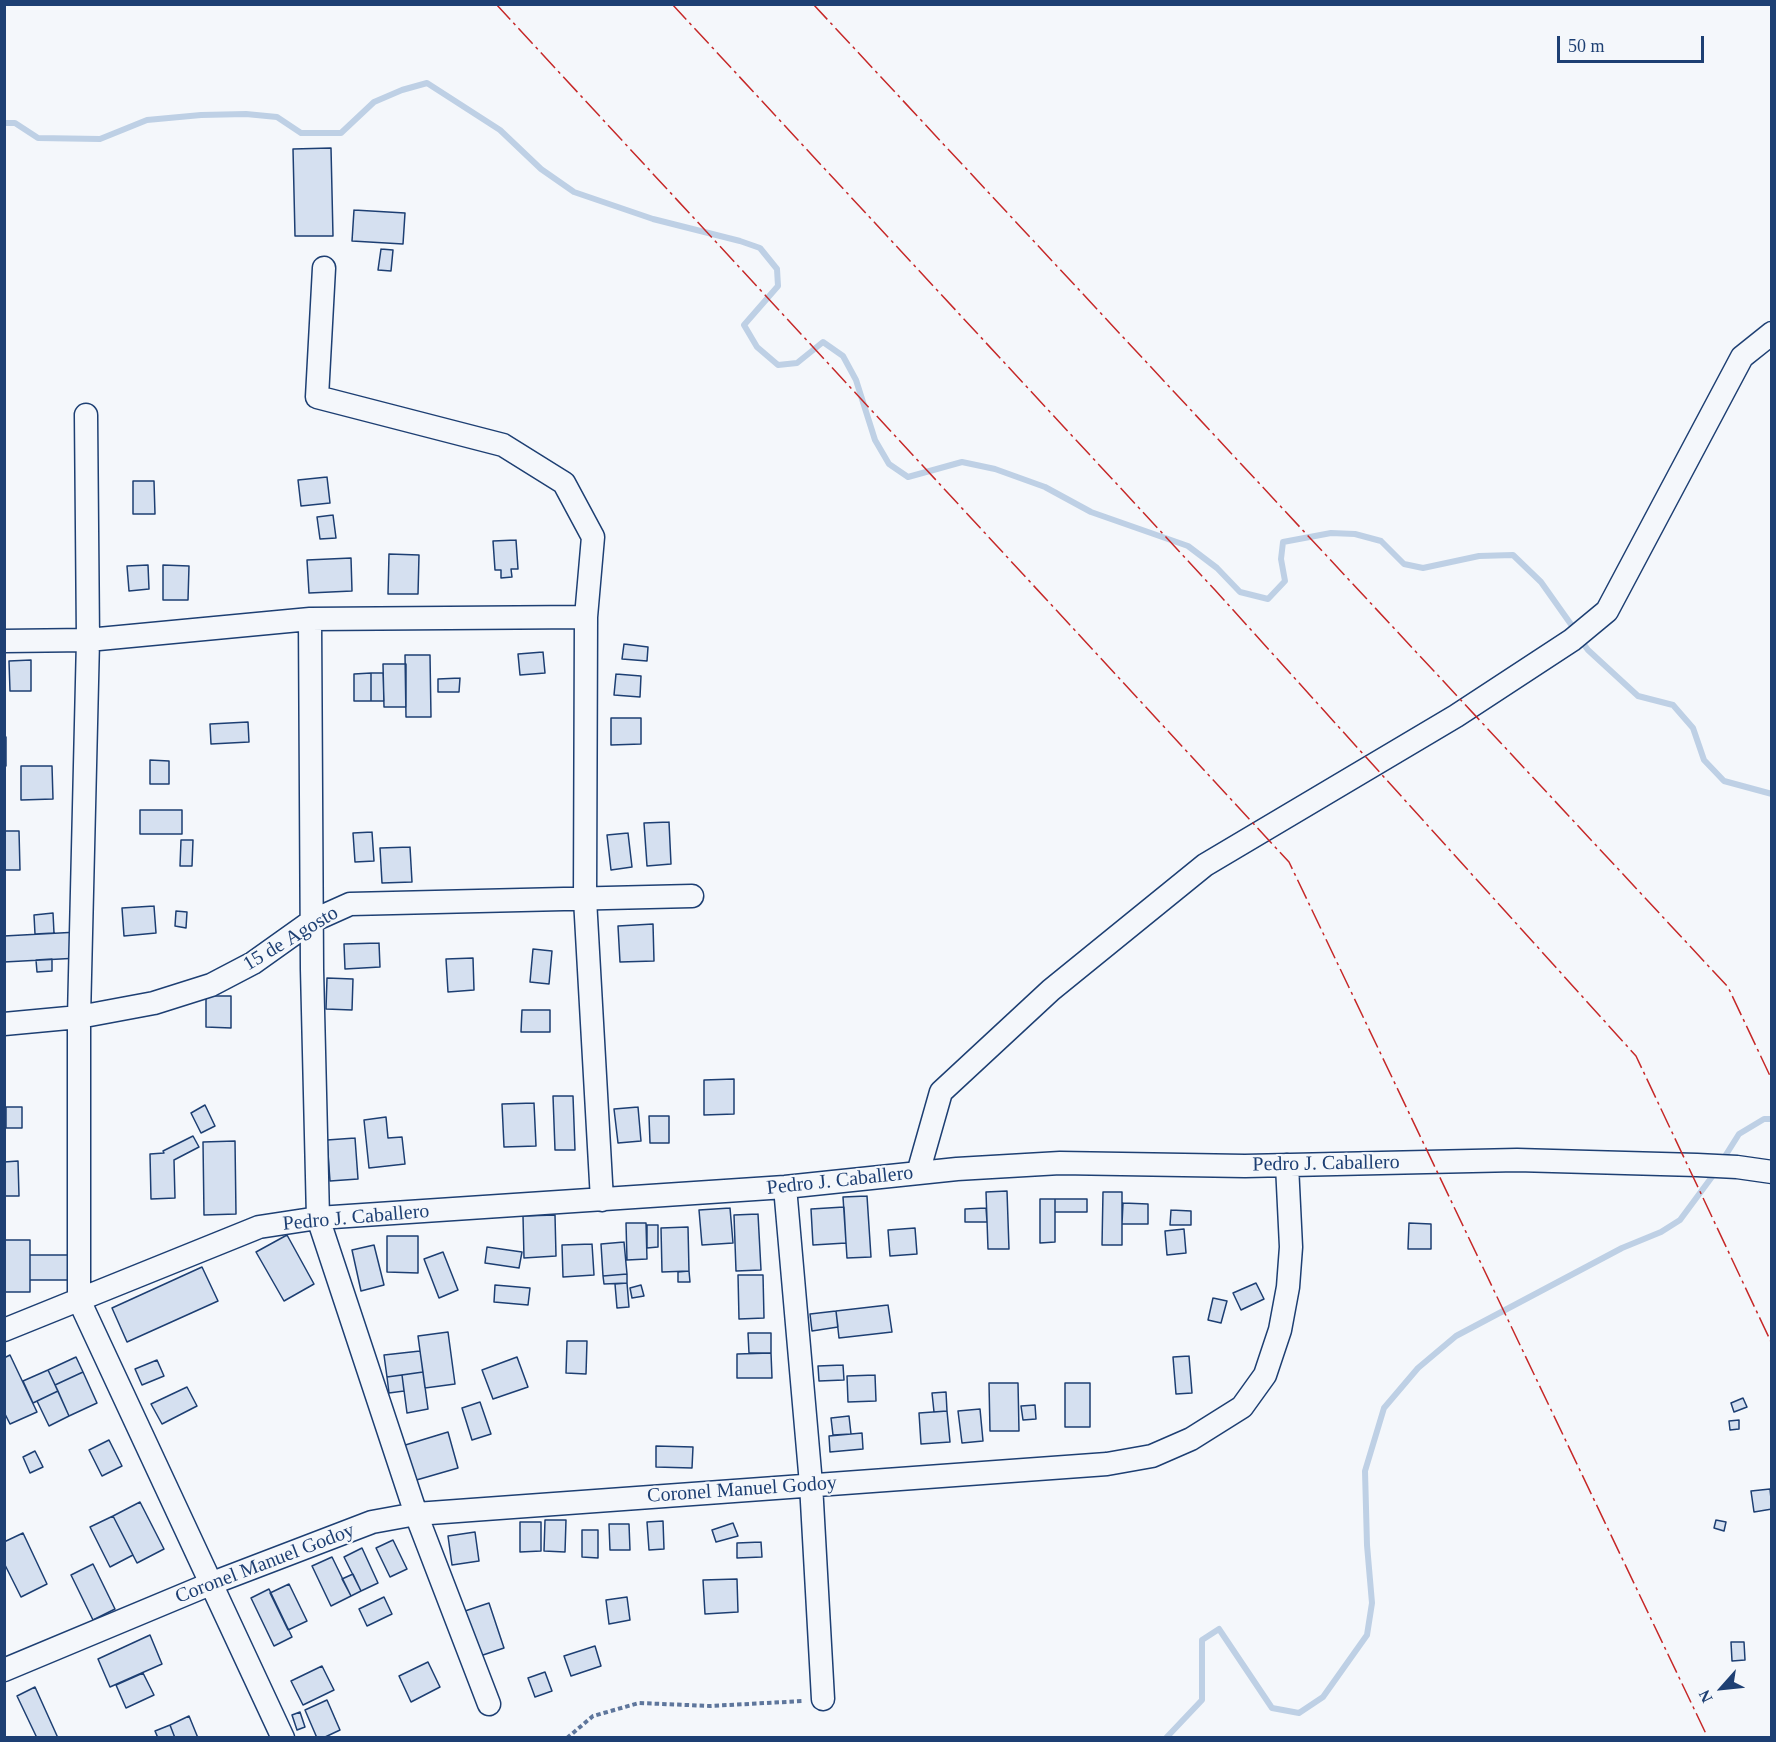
<!DOCTYPE html>
<html>
<head>
<meta charset="utf-8">
<style>
	body { margin:0 }
	#map { position:relative; width:1776px; height:1742px; overflow:hidden; background:#f4f7fb; font-family:"Times New Roman",serif }
	canvas { display:block }
	.frame { position:absolute; inset:0; border:6px solid #1d3f73; pointer-events:none }
	.north { position:absolute; left:1692px; top:1658px; width:60px; height:60px; -webkit-text-stroke:4px #f4f7fb; paint-order:stroke; rotate:243deg; font-size:16px; font-weight:700; line-height:24px; text-align:center; color:#1d3f73 }
	.north::after { content:''; display:block; margin:auto; width:21px; height:27px; background:#1d3f73; clip-path:polygon(50% 0,100% 100%,50% 72%,0 100%) }
	.scale { position:absolute; left:1557px; top:36px; width:147px; height:27px; box-sizing:border-box; border:3px solid #1d3f73; border-top:0; padding-left:8px; font-size:18px; line-height:21px; white-space:nowrap; color:#1d3f73; -webkit-text-stroke:4px #f4f7fb; paint-order:stroke }
</style>
</head>
<body>
<div id="map">
<canvas width="1776" height="1742"></canvas>
<div class="frame"></div>
<div class="north">N</div>
<div class="scale">50 m</div>
</div>
<script>
const ctx = document.querySelector('canvas').getContext('2d');
ctx.lineJoin = 'round';
function poly(rows) {
  const path = new Path2D();
  for (const r of rows) {
    path.moveTo(r[0], r[1]);
    for (let i = 2; i < r.length; i += 2) path.lineTo(r[i], r[i + 1]);
  }
  return path;
}
function trace(path, color, width, dash) {
  ctx.strokeStyle = color;
  ctx.lineWidth = width;
  ctx.lineCap = dash ? 'butt' : 'round';
  ctx.setLineDash(dash || []);
  ctx.stroke(path);
}
function fill(path, color) {
  ctx.fillStyle = color;
  ctx.fill(path, 'evenodd');
}
function label(font, color, halo, rows, align = 'center') {
  ctx.font = font + ' "Times New Roman",serif';
  ctx.lineWidth = 4.5;
  ctx.setLineDash([]);
  ctx.textBaseline = 'middle';
  ctx.strokeStyle = halo;
  ctx.fillStyle = color;
  for (const [text, x, y, turn = 0] of rows) {
    ctx.save();
    ctx.translate(x, y);
    ctx.rotate((+turn || 0) * Math.PI / 180);
    ctx.textAlign = isNaN(turn) ? turn : align;
    if (halo) ctx.strokeText(text, 0, 0);
    ctx.fillText(text, 0, 0);
    ctx.restore();
  }
}
const stream = poly([
	[4,123,15,123,38,138,100,139,147,120,201,115,246,114,277,117,301,133,341,133,374,102,402,90,427,83,500,130,541,169,574,192,653,219,740,241,760,248,777,269,778,286,744,325,757,347,778,365,797,363,823,342,843,356,856,380,875,440,889,464,908,477,962,462,995,469,1045,487,1091,512,1188,546,1217,568,1240,592,1268,599,1285,581,1281,559,1283,542,1331,533,1355,534,1381,541,1404,564,1423,568,1479,556,1513,555,1541,582,1575,630],
	[1580,639,1588,650,1638,696,1673,705,1693,728,1704,760,1724,781,1772,794],
	[1722,1161,1739,1134,1764,1119,1772,1119],
	[1166,1738,1202,1700,1202,1640,1219,1629,1272,1708,1299,1713,1323,1697,1367,1635,1372,1603,1367,1545,1365,1471,1384,1408,1418,1368,1456,1336,1622,1248,1661,1232,1680,1220,1717,1170]
]);
const building = poly([
	[331,148,333,236,295,236,293,149,331,148],
	[354,210,405,213,403,244,352,241,354,210],
	[381,249,393,250,391,271,378,270,381,249],
	[327,477,330,503,301,506,298,480,327,477],
	[133,481,154,481,155,514,133,514,133,481],
	[333,515,336,538,320,539,317,517,333,515],
	[516,540,518,569,511,569,512,577,501,578,501,570,495,570,493,541,516,540],
	[389,554,419,555,418,594,388,594,389,554],
	[351,558,352,591,309,593,307,560,351,558],
	[148,565,149,589,129,591,127,566,148,565],
	[163,565,189,566,188,600,163,600,163,565],
	[624,644,648,647,647,661,622,659,624,644],
	[543,652,545,673,520,675,518,654,543,652],
	[405,655,430,655,431,717,406,717,405,655],
	[31,660,31,691,10,691,9,661,31,660],
	[383,664,406,664,406,707,384,707,383,664],
	[371,673,371,701,354,701,354,674,371,673],
	[371,673,383,673,384,701,371,701,371,673],
	[616,674,641,676,640,697,614,695,616,674],
	[460,678,459,692,438,692,438,679,460,678],
	[611,718,641,718,641,744,611,745,611,718],
	[248,722,249,742,211,744,210,724,248,722],
	[4,737,6,737,6,766,4,766,4,737],
	[150,760,169,761,169,784,150,784,150,760],
	[21,766,52,766,53,799,21,800,21,766],
	[140,810,182,810,182,834,140,834,140,810],
	[669,822,671,864,647,866,644,823,669,822],
	[4,831,19,831,20,870,4,870,4,831],
	[372,832,374,861,355,862,353,833,372,832],
	[628,833,632,867,611,870,607,835,628,833],
	[181,840,193,840,192,866,180,866,181,840],
	[410,847,412,882,382,883,380,848,410,847],
	[154,906,156,933,124,936,122,908,154,906],
	[176,911,187,912,186,928,175,926,176,911],
	[53,913,54,933,35,934,34,915,53,913],
	[653,924,654,961,620,962,618,926,653,924],
	[78,932,79,958,4,962,4,936,78,932],
	[379,943,380,967,345,969,344,944,379,943],
	[533,949,552,951,549,984,530,982,533,949],
	[473,958,474,990,448,992,446,959,473,958],
	[52,959,52,971,37,972,36,960,52,959],
	[327,978,353,979,352,1010,326,1009,327,978],
	[206,996,231,996,231,1028,206,1027,206,996],
	[522,1010,550,1010,550,1032,521,1032,522,1010],
	[734,1079,734,1114,704,1115,704,1080,734,1079],
	[553,1096,573,1096,575,1150,555,1150,553,1096],
	[534,1103,536,1146,504,1147,502,1104,534,1103],
	[205,1105,215,1126,201,1133,191,1113,205,1105],
	[6,1107,22,1107,22,1128,6,1128,6,1107],
	[638,1107,641,1141,618,1143,614,1109,638,1107],
	[649,1116,669,1116,669,1143,650,1143,649,1116],
	[386,1117,388,1138,402,1137,405,1164,369,1168,364,1120,386,1117],
	[193,1136,199,1147,174,1160,175,1198,151,1199,150,1154,164,1153,163,1151,193,1136],
	[355,1138,358,1179,330,1181,327,1140,355,1138],
	[235,1141,236,1214,204,1215,203,1142,235,1141],
	[18,1161,19,1196,4,1196,4,1162,18,1161],
	[1007,1191,1009,1249,988,1249,986,1192,1007,1191],
	[1103,1192,1122,1192,1122,1245,1102,1245,1103,1192],
	[867,1196,871,1257,847,1258,843,1197,867,1196],
	[1040,1199,1055,1199,1055,1242,1040,1243,1040,1199],
	[1055,1199,1087,1199,1087,1212,1055,1212,1055,1199],
	[1123,1203,1148,1204,1148,1224,1122,1224,1123,1203],
	[844,1207,846,1243,813,1245,811,1209,844,1207],
	[730,1208,733,1243,702,1245,699,1210,730,1208],
	[986,1208,987,1222,965,1222,965,1209,986,1208],
	[1171,1210,1191,1211,1191,1225,1170,1225,1171,1210],
	[758,1214,761,1270,736,1271,734,1215,758,1214],
	[555,1215,556,1256,524,1258,523,1216,555,1215],
	[626,1223,646,1223,647,1259,627,1260,626,1223],
	[1409,1223,1431,1224,1431,1249,1408,1249,1409,1223],
	[647,1225,658,1225,658,1247,647,1248,647,1225],
	[688,1227,689,1271,662,1272,661,1228,688,1227],
	[915,1228,917,1254,890,1256,888,1230,915,1228],
	[1184,1229,1186,1253,1167,1255,1165,1231,1184,1229],
	[287,1235,314,1284,284,1301,256,1252,287,1235],
	[387,1236,418,1236,418,1273,387,1272,387,1236],
	[4,1240,30,1240,30,1292,4,1292,4,1240],
	[624,1242,627,1274,603,1276,601,1244,624,1242],
	[592,1244,594,1275,563,1277,562,1245,592,1244],
	[374,1245,384,1285,361,1291,352,1250,374,1245],
	[487,1247,522,1252,519,1268,485,1263,487,1247],
	[443,1252,458,1290,439,1298,424,1259,443,1252],
	[30,1255,75,1255,75,1280,30,1280,30,1255],
	[202,1267,218,1301,127,1342,112,1308,202,1267],
	[689,1271,690,1282,678,1282,678,1272,689,1271],
	[627,1274,627,1283,604,1284,603,1276,627,1274],
	[738,1275,763,1275,764,1318,739,1319,738,1275],
	[627,1283,629,1307,617,1308,615,1284,627,1283],
	[1256,1283,1264,1299,1241,1310,1233,1293,1256,1283],
	[495,1285,530,1288,528,1305,494,1302,495,1285],
	[641,1285,644,1296,632,1298,630,1288,641,1285],
	[1213,1298,1227,1301,1221,1323,1208,1320,1213,1298],
	[888,1305,892,1332,839,1338,836,1311,888,1305],
	[836,1311,838,1327,812,1331,810,1314,836,1311],
	[448,1332,455,1384,425,1388,418,1336,448,1332],
	[748,1333,771,1333,771,1353,749,1353,748,1333],
	[567,1341,587,1341,586,1374,566,1373,567,1341],
	[420,1351,423,1372,387,1377,384,1355,420,1351],
	[771,1353,772,1378,737,1378,737,1354,771,1353],
	[10,1355,37,1412,10,1424,4,1412,4,1358,10,1355],
	[1189,1356,1192,1393,1176,1394,1173,1357,1189,1356],
	[76,1357,83,1372,55,1385,48,1370,76,1357],
	[517,1357,528,1387,493,1399,482,1370,517,1357],
	[157,1360,164,1376,142,1385,135,1369,157,1360],
	[843,1365,844,1380,819,1381,818,1366,843,1365],
	[48,1370,58,1391,33,1403,23,1381,48,1370],
	[83,1372,97,1403,69,1416,55,1385,83,1372],
	[423,1372,428,1409,407,1413,402,1375,423,1372],
	[402,1375,404,1391,389,1393,387,1377,402,1375],
	[875,1375,876,1401,848,1402,847,1376,875,1375],
	[989,1383,1018,1383,1019,1431,990,1431,989,1383],
	[1065,1383,1090,1383,1090,1427,1065,1427,1065,1383],
	[187,1387,197,1406,162,1424,151,1404,187,1387],
	[58,1391,69,1416,49,1426,37,1401,58,1391],
	[946,1392,947,1411,934,1412,932,1393,946,1392],
	[1743,1398,1747,1407,1734,1412,1731,1403,1743,1398],
	[480,1402,491,1434,472,1440,462,1408,480,1402],
	[1035,1405,1036,1419,1023,1420,1021,1406,1035,1405],
	[980,1409,983,1441,962,1443,958,1411,980,1409],
	[947,1411,950,1442,921,1444,919,1413,947,1411],
	[849,1416,851,1434,833,1435,831,1418,849,1416],
	[1739,1420,1739,1429,1730,1430,1729,1421,1739,1420],
	[448,1432,458,1468,413,1481,402,1446,448,1432],
	[862,1433,863,1449,830,1452,829,1436,862,1433],
	[109,1440,122,1466,102,1476,89,1450,109,1440],
	[656,1446,693,1447,692,1468,656,1467,656,1446],
	[35,1451,43,1467,30,1473,23,1457,35,1451],
	[1770,1489,1772,1509,1754,1512,1751,1491,1770,1489],
	[140,1502,164,1549,137,1563,113,1516,140,1502],
	[113,1516,133,1555,110,1567,90,1527,113,1516],
	[545,1520,566,1520,565,1552,544,1551,545,1520],
	[1716,1520,1726,1522,1724,1531,1714,1528,1716,1520],
	[663,1521,664,1549,649,1550,647,1522,663,1521],
	[520,1522,541,1522,541,1551,520,1552,520,1522],
	[733,1523,738,1536,716,1542,712,1530,733,1523],
	[609,1524,629,1524,630,1550,610,1550,609,1524],
	[582,1530,598,1530,598,1558,582,1557,582,1530],
	[475,1532,479,1561,452,1565,448,1536,475,1532],
	[23,1533,47,1584,21,1597,4,1563,4,1542,23,1533],
	[393,1540,407,1569,390,1577,376,1548,393,1540],
	[761,1542,762,1557,737,1558,737,1543,761,1542],
	[362,1548,378,1583,361,1591,344,1557,362,1548],
	[332,1557,351,1596,331,1606,312,1566,332,1557],
	[93,1564,115,1609,93,1620,71,1575,93,1564],
	[353,1574,361,1591,351,1596,342,1579,353,1574],
	[737,1579,738,1612,705,1614,703,1580,737,1579],
	[289,1584,307,1621,288,1630,270,1593,289,1584],
	[269,1589,292,1637,274,1646,251,1598,269,1589],
	[384,1597,392,1614,367,1626,359,1609,384,1597],
	[627,1597,630,1620,609,1624,606,1600,627,1597],
	[489,1603,504,1648,480,1656,465,1611,489,1603],
	[150,1635,162,1664,110,1687,98,1659,150,1635],
	[1731,1642,1744,1642,1745,1660,1732,1661,1731,1642],
	[595,1646,601,1666,571,1676,564,1656,595,1646],
	[428,1662,440,1687,411,1702,399,1676,428,1662],
	[322,1666,334,1690,303,1705,291,1681,322,1666],
	[545,1672,552,1691,535,1697,528,1678,545,1672],
	[143,1673,154,1695,126,1708,116,1685,143,1673],
	[35,1687,58,1738,37,1738,17,1696,35,1687],
	[327,1700,340,1730,323,1738,317,1738,305,1710,327,1700],
	[300,1712,305,1727,297,1730,292,1715,300,1712],
	[189,1716,198,1738,175,1738,170,1725,189,1716],
	[170,1725,175,1738,158,1738,155,1731,170,1725]
]);
const path = poly([
	[567,1738,593,1716,639,1703,710,1706,803,1701]
]);
const minor = poly([
	[324,268,317,397,503,445,564,483,593,537,586,617,585,899,602,1200],
	[86,415,88,640,79,1017,79,1300,283,1738],
	[4,641,88,640,310,619],
	[4,1024,79,1017,154,1003,211,985,253,963,312,921,350,904,692,896],
	[918,1173,941,1092,1051,990,1205,865,1456,716,1572,640,1607,611,1742,357,1772,333],
	[785,1187,811,1484,823,1699],
	[4,1330,259,1227,318,1218,785,1187,957,1169,1060,1163,1245,1166,1517,1160,1697,1165,1737,1167,1772,1172],
	[4,1670,210,1584,372,1522,416,1514,1107,1464,1152,1456,1191,1439,1242,1407,1265,1375,1280,1330,1288,1287,1291,1247,1287,1165],
	[489,1704,416,1514,318,1218,312,969,310,619,586,617]
]);
const power = poly([
	[496,4,1289,862,1708,1738],
	[672,4,1215,590,1636,1056,1772,1344],
	[813,4,1728,987,1772,1080]
]);
const streetNames = [
	["15 de Agosto",291,939,-31],
	["Pedro J. Caballero",1326,1164,-1],
	["Pedro J. Caballero",840,1181,-6],
	["Pedro J. Caballero",356,1218,-5],
	["Coronel Manuel Godoy",742,1490,-4],
	["Coronel Manuel Godoy",265,1564,-21]
];
trace(stream, '#bed0e5', 6);
fill(building, '#d5e0f0');
trace(building, '#1d3f73', 1.5);
trace(minor, '#1d3f73', 25);
trace(path, '#5e769c', 4, [4.5, 3]);
trace(minor, '#f4f7fb', 22);
trace(power, '#c62828', 1.5, [21, 4.5, 3, 4.5]);
label('20px', '#1d3f73', '#f4f7fb', streetNames);
</script>
</body>
</html>
